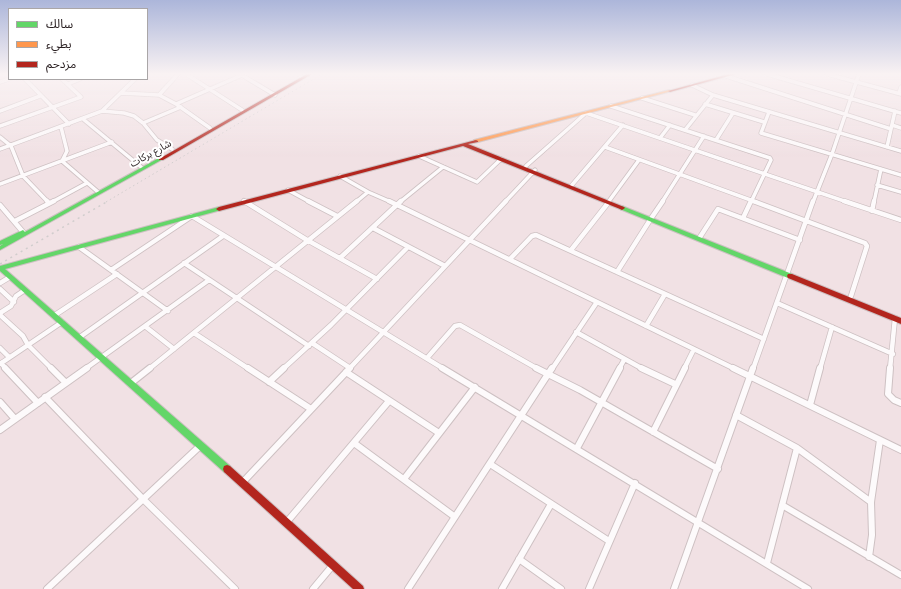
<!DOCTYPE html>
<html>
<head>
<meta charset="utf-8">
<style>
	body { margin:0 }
	#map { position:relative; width:901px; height:589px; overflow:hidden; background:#f1e1e4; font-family:Poppins,"Noto Sans Arabic",sans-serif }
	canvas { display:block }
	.legend { position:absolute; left:8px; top:8px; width:140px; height:72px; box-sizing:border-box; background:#fff; border:1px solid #aaa6a7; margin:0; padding:5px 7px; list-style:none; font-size:12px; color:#2a2022 }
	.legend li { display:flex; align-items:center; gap:8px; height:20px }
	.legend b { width:20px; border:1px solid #aaa6a7 }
</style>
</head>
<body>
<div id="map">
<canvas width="901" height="589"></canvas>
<ul class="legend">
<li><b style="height:5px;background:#63d668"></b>سالك</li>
<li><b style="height:5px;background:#ff974d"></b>بطيء</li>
<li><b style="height:5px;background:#b3261e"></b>مزدحم</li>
</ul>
</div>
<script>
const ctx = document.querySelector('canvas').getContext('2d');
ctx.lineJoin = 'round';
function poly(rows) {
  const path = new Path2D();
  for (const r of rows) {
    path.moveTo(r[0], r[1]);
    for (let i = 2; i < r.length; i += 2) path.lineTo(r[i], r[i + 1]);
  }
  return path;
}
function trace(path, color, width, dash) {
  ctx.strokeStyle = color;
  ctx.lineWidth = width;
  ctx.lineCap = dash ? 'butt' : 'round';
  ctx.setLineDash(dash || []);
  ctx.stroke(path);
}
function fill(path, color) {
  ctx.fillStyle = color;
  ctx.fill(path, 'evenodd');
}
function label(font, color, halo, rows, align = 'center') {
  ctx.font = font + ' Poppins,"Noto Sans Arabic",sans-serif';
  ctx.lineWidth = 4;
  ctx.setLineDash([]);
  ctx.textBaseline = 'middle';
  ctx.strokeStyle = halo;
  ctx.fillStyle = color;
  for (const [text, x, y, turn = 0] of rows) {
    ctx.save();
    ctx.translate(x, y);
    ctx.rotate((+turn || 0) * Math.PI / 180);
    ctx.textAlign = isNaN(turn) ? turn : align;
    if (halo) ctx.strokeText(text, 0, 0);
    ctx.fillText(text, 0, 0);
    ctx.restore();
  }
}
const streetFar2 = poly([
	[186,74,242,110],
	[240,74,275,95],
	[298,74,301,76],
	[767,74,901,113],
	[827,74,901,94],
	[726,76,891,129],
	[25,79,69,124],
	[0,82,9,79],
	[68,84,80,79],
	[692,85,713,95,901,151],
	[121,93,159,95,176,104,210,128],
	[899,93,901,87],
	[159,95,178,74],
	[642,98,695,115],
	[176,104,242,75],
	[705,104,764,122],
	[611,106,770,158,771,160,751,202],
	[0,111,40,96],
	[102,111,124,113,134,116,143,123,157,140,172,149],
	[769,112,761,133,901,175],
	[83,119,141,167],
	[143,123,181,107],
	[892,125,901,128],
	[0,126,81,97,62,79],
	[61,127,67,151,62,161],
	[685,130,713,95],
	[0,137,11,146,23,176,48,202],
	[660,138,670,125],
	[716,140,733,113],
	[605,147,756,202],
	[887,147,895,111],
	[0,149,102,111,135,79],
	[419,156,477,182,501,159],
	[62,161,98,192],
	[526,166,586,113,847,202],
	[340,176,368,192,391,202],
	[0,184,112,142],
	[572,185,623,125],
	[877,185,901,192],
	[288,190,310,202],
	[609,201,639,160],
	[52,202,87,183],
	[356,202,368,192],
	[400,202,443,167],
	[505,202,535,170],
	[662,202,704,136],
	[813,202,832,154,859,74],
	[874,202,881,169]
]);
const streetFar1 = poly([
	[47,201,49,203],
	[244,201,307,240,377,279],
	[308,201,337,216],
	[389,201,735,369],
	[753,201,865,243,867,246,851,296],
	[844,201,901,220],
	[0,205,23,232],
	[872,211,874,201],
	[652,217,663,201],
	[743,218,751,201],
	[15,221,54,201],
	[373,228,445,266],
	[700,237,718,209,800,240],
	[79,247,168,311],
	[571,250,608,203],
	[340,258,401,201],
	[510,259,532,236,536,235,764,339],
	[184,263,309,346],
	[111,270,192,216,444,369],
	[617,272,650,220],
	[0,283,10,277],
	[0,289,14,302],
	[777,303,893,354],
	[0,313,11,306,16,296,25,290],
	[0,315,23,336,28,345,52,369],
	[55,315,117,274],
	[646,326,665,294],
	[146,327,174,349],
	[576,332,643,369],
	[194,333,249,369],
	[80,337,223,236],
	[312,343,350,368],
	[0,348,9,357],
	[427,358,455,326,460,325,538,369],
	[1,363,6,369],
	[0,364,62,322],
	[85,369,209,280],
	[149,369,357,201],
	[283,369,331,325,408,247],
	[349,369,506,201],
	[552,369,597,302],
	[619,369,624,360],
	[684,369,694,349],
	[753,369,813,201],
	[820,369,832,327],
	[890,369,895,318]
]);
const street = poly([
	[5,368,38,403],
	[51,368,66,383],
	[248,368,311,409],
	[442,368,808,589],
	[536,368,580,390,718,469],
	[641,368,675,384],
	[733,368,901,450],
	[890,368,888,394,894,400,901,403],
	[346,372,439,433],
	[269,382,284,368],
	[131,383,150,368],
	[45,397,143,499,235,589],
	[0,402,15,419],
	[810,405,820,368],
	[736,415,797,448,871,502],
	[0,430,87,368],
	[653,432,685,368],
	[354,443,455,517],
	[577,448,620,368],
	[490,464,609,541],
	[404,479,475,387],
	[242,483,350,368],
	[782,505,901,575],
	[286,523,389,401],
	[869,557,872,535,871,502,880,440],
	[519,559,561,589],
	[767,563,797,448],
	[47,589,200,446],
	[313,589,333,565],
	[408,589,552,368],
	[502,589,551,504],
	[589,589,635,483],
	[674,589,753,368]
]);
const fast = poly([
	[159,158,163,158,163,159,0,250,0,246,3,244,0,245,0,241,21,231,23,230,25,232,159,158],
	[622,206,792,274,793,276,790,278,788,278,620,209,619,208,622,206],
	[219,207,222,209,221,210,5,269,230,466,231,469,230,472,227,473,224,472,0,271,0,266,219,207]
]);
const slow = poly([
	[669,90,672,91,478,142,474,142,474,140,669,90]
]);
const jam = poly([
	[307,74,312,74,163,160,159,160,159,159,307,74],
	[729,74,736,74,670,92,668,91,729,74],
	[476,140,478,141,478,142,468,144,624,207,625,208,622,210,620,209,463,146,219,211,216,209,219,207,476,140],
	[788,274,792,274,901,318,901,324,788,278,787,276,788,274],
	[227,465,230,466,363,586,364,589,353,589,224,472,223,469,224,466,227,465]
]);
const railFar1 = poly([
	[106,202,322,74]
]);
const rail = poly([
	[0,264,108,201]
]);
const farStreetnames = [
	["شارع بركات",151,154,-29]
];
trace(streetFar2, '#cdc0c2', 5);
trace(streetFar1, '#cdc0c2', 6);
trace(street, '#cdc0c2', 8);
trace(fast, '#cdc0c2', 2);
trace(slow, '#cdc0c2', 2);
trace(jam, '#cdc0c2', 2);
trace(streetFar2, '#fdfafb', 3.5);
trace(streetFar1, '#fdfafb', 4.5);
trace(street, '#fdfafb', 6);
fill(fast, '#63d668');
fill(slow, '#ff974d');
fill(jam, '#b3261e');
trace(railFar1, '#d1cdcd', 1, [1.5, 3]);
trace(rail, '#d1cdcd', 1.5, [2, 4]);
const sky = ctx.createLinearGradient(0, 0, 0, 157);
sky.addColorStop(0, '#acb6da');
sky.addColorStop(0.47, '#f9f2f3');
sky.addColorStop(1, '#f9f2f300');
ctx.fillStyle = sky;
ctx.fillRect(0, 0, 901, 157);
label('10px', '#2a2022', '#fff', farStreetnames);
</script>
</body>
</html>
